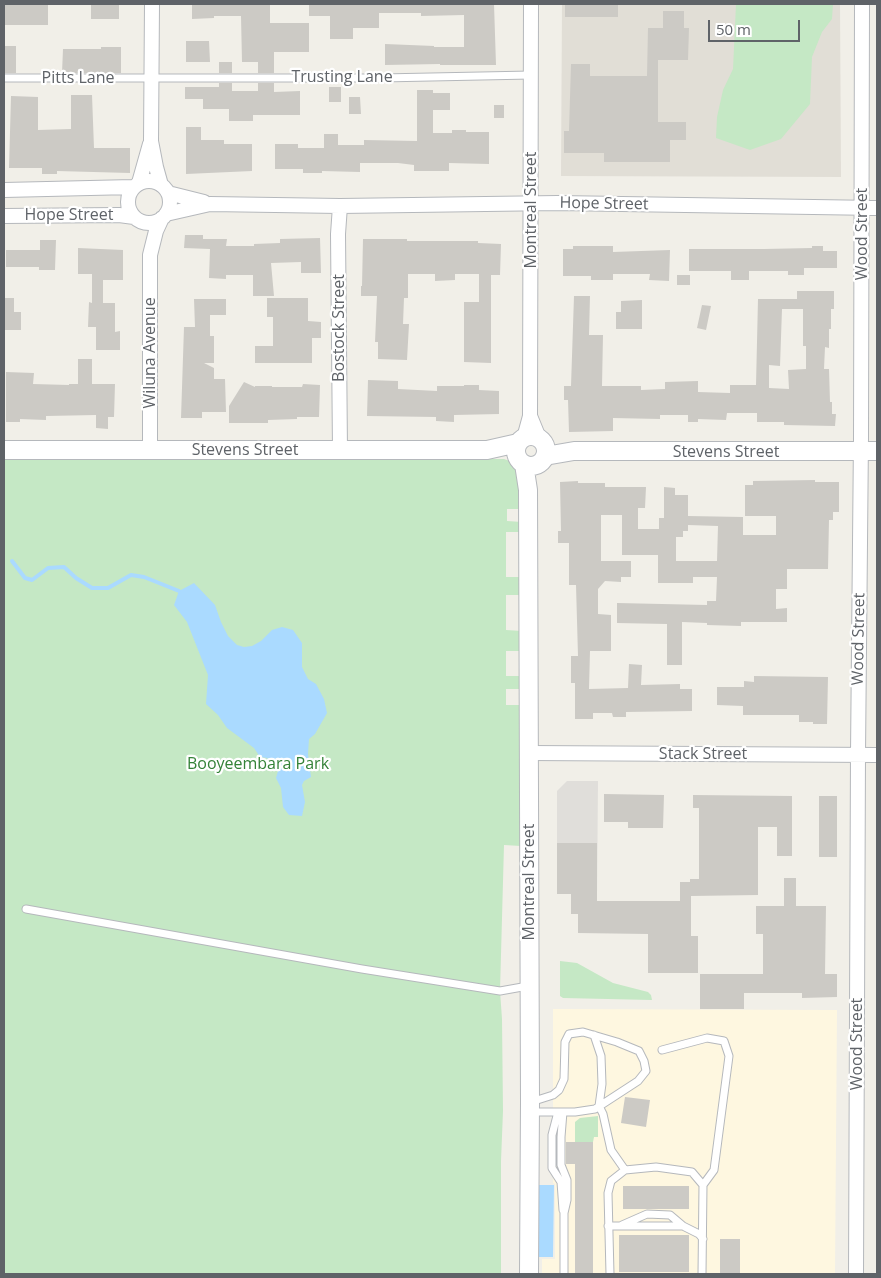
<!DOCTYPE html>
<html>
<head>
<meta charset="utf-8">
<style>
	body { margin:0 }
	#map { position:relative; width:881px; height:1278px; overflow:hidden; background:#f1efe8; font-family:"Open Sans",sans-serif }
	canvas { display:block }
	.frame { position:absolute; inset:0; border:5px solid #5f6368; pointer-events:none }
	.scale { position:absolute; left:708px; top:20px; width:92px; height:22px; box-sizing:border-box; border:2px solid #5f6368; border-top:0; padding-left:6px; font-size:15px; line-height:18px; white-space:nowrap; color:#5f6368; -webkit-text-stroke:4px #fff; paint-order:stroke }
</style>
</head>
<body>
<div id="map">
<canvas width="881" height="1278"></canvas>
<div class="frame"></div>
<div class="scale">50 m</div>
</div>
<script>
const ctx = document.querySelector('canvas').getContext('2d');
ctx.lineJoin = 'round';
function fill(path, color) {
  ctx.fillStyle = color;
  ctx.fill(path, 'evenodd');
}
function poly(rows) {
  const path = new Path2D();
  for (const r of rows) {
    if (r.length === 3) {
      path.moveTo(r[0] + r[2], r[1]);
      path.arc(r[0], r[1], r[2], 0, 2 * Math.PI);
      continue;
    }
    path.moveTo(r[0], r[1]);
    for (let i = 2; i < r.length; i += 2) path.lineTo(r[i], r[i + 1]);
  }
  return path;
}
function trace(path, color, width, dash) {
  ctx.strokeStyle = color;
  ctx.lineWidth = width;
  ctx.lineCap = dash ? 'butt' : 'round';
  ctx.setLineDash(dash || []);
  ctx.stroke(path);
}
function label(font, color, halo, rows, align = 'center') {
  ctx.font = font + ' "Open Sans",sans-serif';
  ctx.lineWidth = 4.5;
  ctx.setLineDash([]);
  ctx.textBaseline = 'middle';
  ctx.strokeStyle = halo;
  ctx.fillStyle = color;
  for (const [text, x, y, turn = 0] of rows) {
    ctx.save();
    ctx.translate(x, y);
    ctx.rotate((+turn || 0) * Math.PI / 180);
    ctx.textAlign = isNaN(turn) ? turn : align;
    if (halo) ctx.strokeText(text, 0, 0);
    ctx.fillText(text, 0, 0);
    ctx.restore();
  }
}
const commercial = poly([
	[553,1009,837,1010,835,1274,542,1274,542,1259,555,1259,555,1184,553,1183]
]);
const industrial = poly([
	[567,781,598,781,597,894,557,894,557,791]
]);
const education = poly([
	[562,4,840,4,841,177,561,176]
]);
const green = poly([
	[736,4,833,4,832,19,822,32,812,57,810,104,781,139,750,150,716,138,717,117,723,90,733,69],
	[4,458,504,459,515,463,519,468,522,509,507,509,507,521,522,522,522,532,506,532,506,577,522,577,522,595,506,595,506,630,522,631,522,651,506,651,506,676,521,676,522,689,506,689,506,705,522,705,521,846,504,845,500,991,502,1019,503,1111,501,1161,501,1274,4,1274],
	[560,961,577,963,613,983,648,992,651,995,652,1000,563,998,560,996],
	[598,1116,598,1137,594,1137,593,1142,575,1142,575,1122,580,1118]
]);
const water = poly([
	[194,583,215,605,221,622,228,636,237,645,244,647,252,646,261,641,272,630,282,627,293,630,302,643,302,667,308,679,316,684,324,699,327,713,315,734,309,739,308,754,311,777,304,781,302,785,305,802,302,816,289,815,283,807,281,788,276,778,278,771,273,764,267,758,260,757,254,748,227,728,218,715,206,704,208,675,187,622,174,605,179,591],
	[539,1185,554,1185,553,1257,539,1257]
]);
const stream = poly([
	[12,561,25,578,32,580,48,568,64,567,76,578,92,588,108,588,131,575,144,577,179,591]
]);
const building = poly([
	[4,4,48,4,48,25,4,25],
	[91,4,119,4,119,19,91,19],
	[192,4,270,4,270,23,309,23,309,52,274,52,274,73,258,73,258,62,242,62,241,16,214,16,214,18,192,19],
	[309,4,494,4,496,65,440,65,440,64,385,65,385,44,434,46,434,47,464,47,464,15,421,16,421,13,379,13,379,28,353,28,353,39,330,39,330,16,309,16],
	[565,4,618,4,618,17,565,17],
	[663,11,684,11,684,28,689,28,688,60,658,60,658,122,686,122,686,140,670,140,670,162,604,162,604,153,564,153,564,131,569,131,571,64,590,64,590,76,647,76,648,28,663,28],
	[186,41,209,41,210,62,186,62],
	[4,46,16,46,16,73,4,73],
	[101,47,121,47,121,73,62,73,63,49,101,49],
	[219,62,232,62,232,73,219,73],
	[219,83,232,83,232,91,258,91,258,83,274,83,274,92,300,91,300,115,253,115,253,121,229,121,229,109,203,109,203,99,185,99,185,87,219,87],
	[329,87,341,87,341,102,329,102],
	[417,90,433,90,433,93,450,93,450,110,433,110,433,133,452,133,452,130,466,130,466,132,489,132,489,164,449,163,449,171,414,171,414,165,398,163,360,163,360,172,322,171,322,173,303,173,303,169,275,169,275,144,298,144,298,148,324,148,324,134,338,134,338,145,364,145,364,140,417,141],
	[71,95,92,95,94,148,130,148,130,173,57,171,57,174,42,174,42,168,9,168,11,96,38,97,38,130,71,129],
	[349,97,360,97,361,114,349,114],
	[494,105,504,105,504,118,494,118],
	[186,127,201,127,201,140,224,140,224,144,252,144,252,171,186,174],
	[185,235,203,235,203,239,227,239,226,246,254,246,254,244,280,243,280,239,320,238,321,273,301,273,301,262,271,263,274,296,253,296,253,275,226,275,226,279,209,278,210,249,184,248],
	[363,239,407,239,407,241,478,241,478,243,501,244,500,275,491,275,491,363,464,362,464,302,479,302,479,274,455,274,455,280,435,281,435,274,408,274,408,298,404,298,403,324,409,324,407,360,378,359,378,342,375,342,377,296,361,296,361,286,362,286],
	[40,240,56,240,55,270,39,270,39,267,6,267,6,250,40,250],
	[573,246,613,246,613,252,670,250,669,281,649,280,650,274,613,274,613,280,591,280,591,276,563,276,563,249,573,249],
	[812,246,823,246,823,251,837,251,837,268,804,268,804,275,788,275,788,271,749,271,749,280,731,280,731,271,689,271,689,249,764,249,812,248],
	[78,248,123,250,123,280,103,280,103,303,115,303,115,332,120,331,120,350,96,350,96,327,88,327,89,302,92,303,92,274,78,274],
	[677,275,690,275,690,285,677,285],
	[797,291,834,291,834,309,831,309,831,329,829,329,829,348,825,347,824,369,829,369,830,402,832,402,832,414,836,414,835,426,784,425,784,422,757,422,757,413,727,413,726,420,698,419,698,422,688,422,688,415,660,415,660,419,613,418,613,431,569,432,568,400,564,400,564,386,571,386,574,296,590,296,589,335,603,335,602,386,641,386,641,390,665,389,665,382,698,381,698,392,730,393,730,385,756,385,758,299,797,299],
	[782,309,803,309,803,346,806,346,806,369,788,370,789,389,769,388,769,365,780,366],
	[4,298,14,298,14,312,21,312,21,330,4,330],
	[267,298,308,298,308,321,321,322,321,338,312,338,312,363,255,363,255,346,273,346,273,317,267,317],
	[194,299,226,299,226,315,210,315,210,336,214,336,214,363,204,363,214,368,214,379,225,379,226,412,202,412,202,418,181,418,184,327,195,327],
	[642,300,642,329,616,329,616,312,621,312,621,301],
	[702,305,711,306,706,330,697,328],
	[78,359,92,359,92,384,115,384,114,417,108,417,108,429,96,428,96,415,46,416,46,420,20,419,20,422,6,422,6,372,34,373,33,384,69,385,69,384,78,384],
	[368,380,398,381,398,389,437,391,437,386,464,386,464,385,479,385,479,390,499,391,499,414,454,415,454,422,436,421,436,417,367,416],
	[244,382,255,387,255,386,272,386,272,387,302,387,303,384,320,385,319,417,297,417,297,419,268,420,268,423,229,423,229,406],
	[815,480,815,482,839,482,839,512,833,512,833,520,829,520,828,569,787,569,787,589,776,589,776,609,787,608,787,622,741,622,741,626,707,625,707,623,682,622,682,665,667,665,667,624,617,623,617,603,707,605,707,601,716,601,717,577,693,577,693,583,658,583,658,555,622,555,622,515,601,515,601,561,631,561,631,577,621,577,621,582,605,581,598,589,598,614,611,615,611,651,590,651,589,689,628,688,629,664,642,665,641,685,680,684,680,689,692,689,692,711,626,712,626,717,613,717,612,713,593,713,593,719,575,719,575,683,571,683,571,656,578,656,576,585,569,585,569,543,558,543,558,531,561,531,560,482,578,481,578,483,605,483,605,487,646,487,645,508,638,508,638,529,659,529,659,518,664,518,664,487,675,488,675,495,688,495,688,516,743,517,743,535,776,535,776,516,745,516,745,485,753,485,753,481],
	[688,525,718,526,717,561,676,561,676,537,683,537,683,531,688,531],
	[754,676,828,677,827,724,813,724,813,722,799,722,799,715,743,715,743,706,717,705,717,687,744,687,744,681,754,682],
	[604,794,664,795,663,828,628,828,628,822,604,822],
	[693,795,792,796,792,856,777,856,777,827,758,827,758,895,691,896,691,936,698,936,698,973,648,973,648,934,578,933,578,914,571,914,571,894,557,894,557,843,597,843,597,901,680,901,680,882,690,882,690,879,699,879,699,808,693,808],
	[819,796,837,796,837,857,819,857],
	[784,878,796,878,796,906,826,906,825,974,837,974,837,997,802,998,802,993,744,993,744,1009,700,1009,700,974,763,974,763,934,756,934,756,906,784,906],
	[625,1097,650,1100,646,1127,621,1123],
	[566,1142,593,1142,593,1274,575,1274,575,1164,566,1164],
	[623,1186,689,1186,689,1209,623,1209],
	[619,1235,689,1235,689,1272,619,1272],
	[720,1239,740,1239,740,1274,720,1274]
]);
const service = poly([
	[4,78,381,78,531,75],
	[26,909,362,969,500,991,528,986],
	[594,1035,601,1056,602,1084,599,1106,603,1114,611,1150,625,1170],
	[662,1050,707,1038,724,1041,729,1056,714,1170,703,1185],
	[531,1102,553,1095,559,1090,564,1079,565,1042,569,1034,583,1032,617,1042,639,1051,644,1061,646,1071,638,1081,595,1109,575,1112,531,1112],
	[558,1112,552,1135,552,1168,561,1182,563,1210],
	[563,1112,561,1137,561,1165,567,1180,567,1200,564,1213,564,1274],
	[622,1225,647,1214,670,1215,683,1226],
	[608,1226,683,1226,699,1234,703,1239],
	[610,1274,608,1193,611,1181,625,1170,656,1167,692,1172,703,1185,702,1274]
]);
const minor = poly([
	[152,4,151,141,156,167,161,185],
	[149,202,21],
	[139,183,150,144],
	[4,190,133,187],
	[168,193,204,202],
	[340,206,338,234,340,451],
	[166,214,210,204,340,206,558,203,877,208],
	[4,216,119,215,134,217],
	[530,416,539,438],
	[524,438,530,416,531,4],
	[150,450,150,255,156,231,162,218],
	[529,753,877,755],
	[856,1274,858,754,861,437,862,4]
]);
const tertiary = poly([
	[531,451,15],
	[4,450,487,450,518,443],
	[545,456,574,451,877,451],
	[524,464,528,490,530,1102,529,1274]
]);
const streetNames = [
	["Trusting Lane",342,77],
	["Pitts Lane",78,78],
	["Hope Street",604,204,1],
	["Montreal Street",531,210,-90],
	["Hope Street",69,215],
	["Wood Street",862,234,-90],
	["Bostock Street",339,328,-90],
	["Wiluna Avenue",150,353,-90],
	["Stevens Street",245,450],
	["Stevens Street",726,452],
	["Wood Street",859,639,-89],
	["Stack Street",703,754],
	["Montreal Street",529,882,-90],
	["Wood Street",857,1044,-90]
];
const parkNames = [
	["Booyeembara Park",258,764]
];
fill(commercial, '#fef7e0');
fill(industrial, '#e0deda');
fill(education, '#e1ded6');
fill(green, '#c5e8c5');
fill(water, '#aadaff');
trace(stream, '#aadaff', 4);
fill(building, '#cccac5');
trace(service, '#b5b8bc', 9);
trace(minor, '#b5b8bc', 16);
trace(tertiary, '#b5b8bc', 20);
trace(service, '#fff', 7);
trace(minor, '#fff', 14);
trace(tertiary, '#fff', 18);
label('16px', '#5f6368', '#fff', streetNames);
label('16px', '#348238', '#fff', parkNames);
</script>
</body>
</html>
